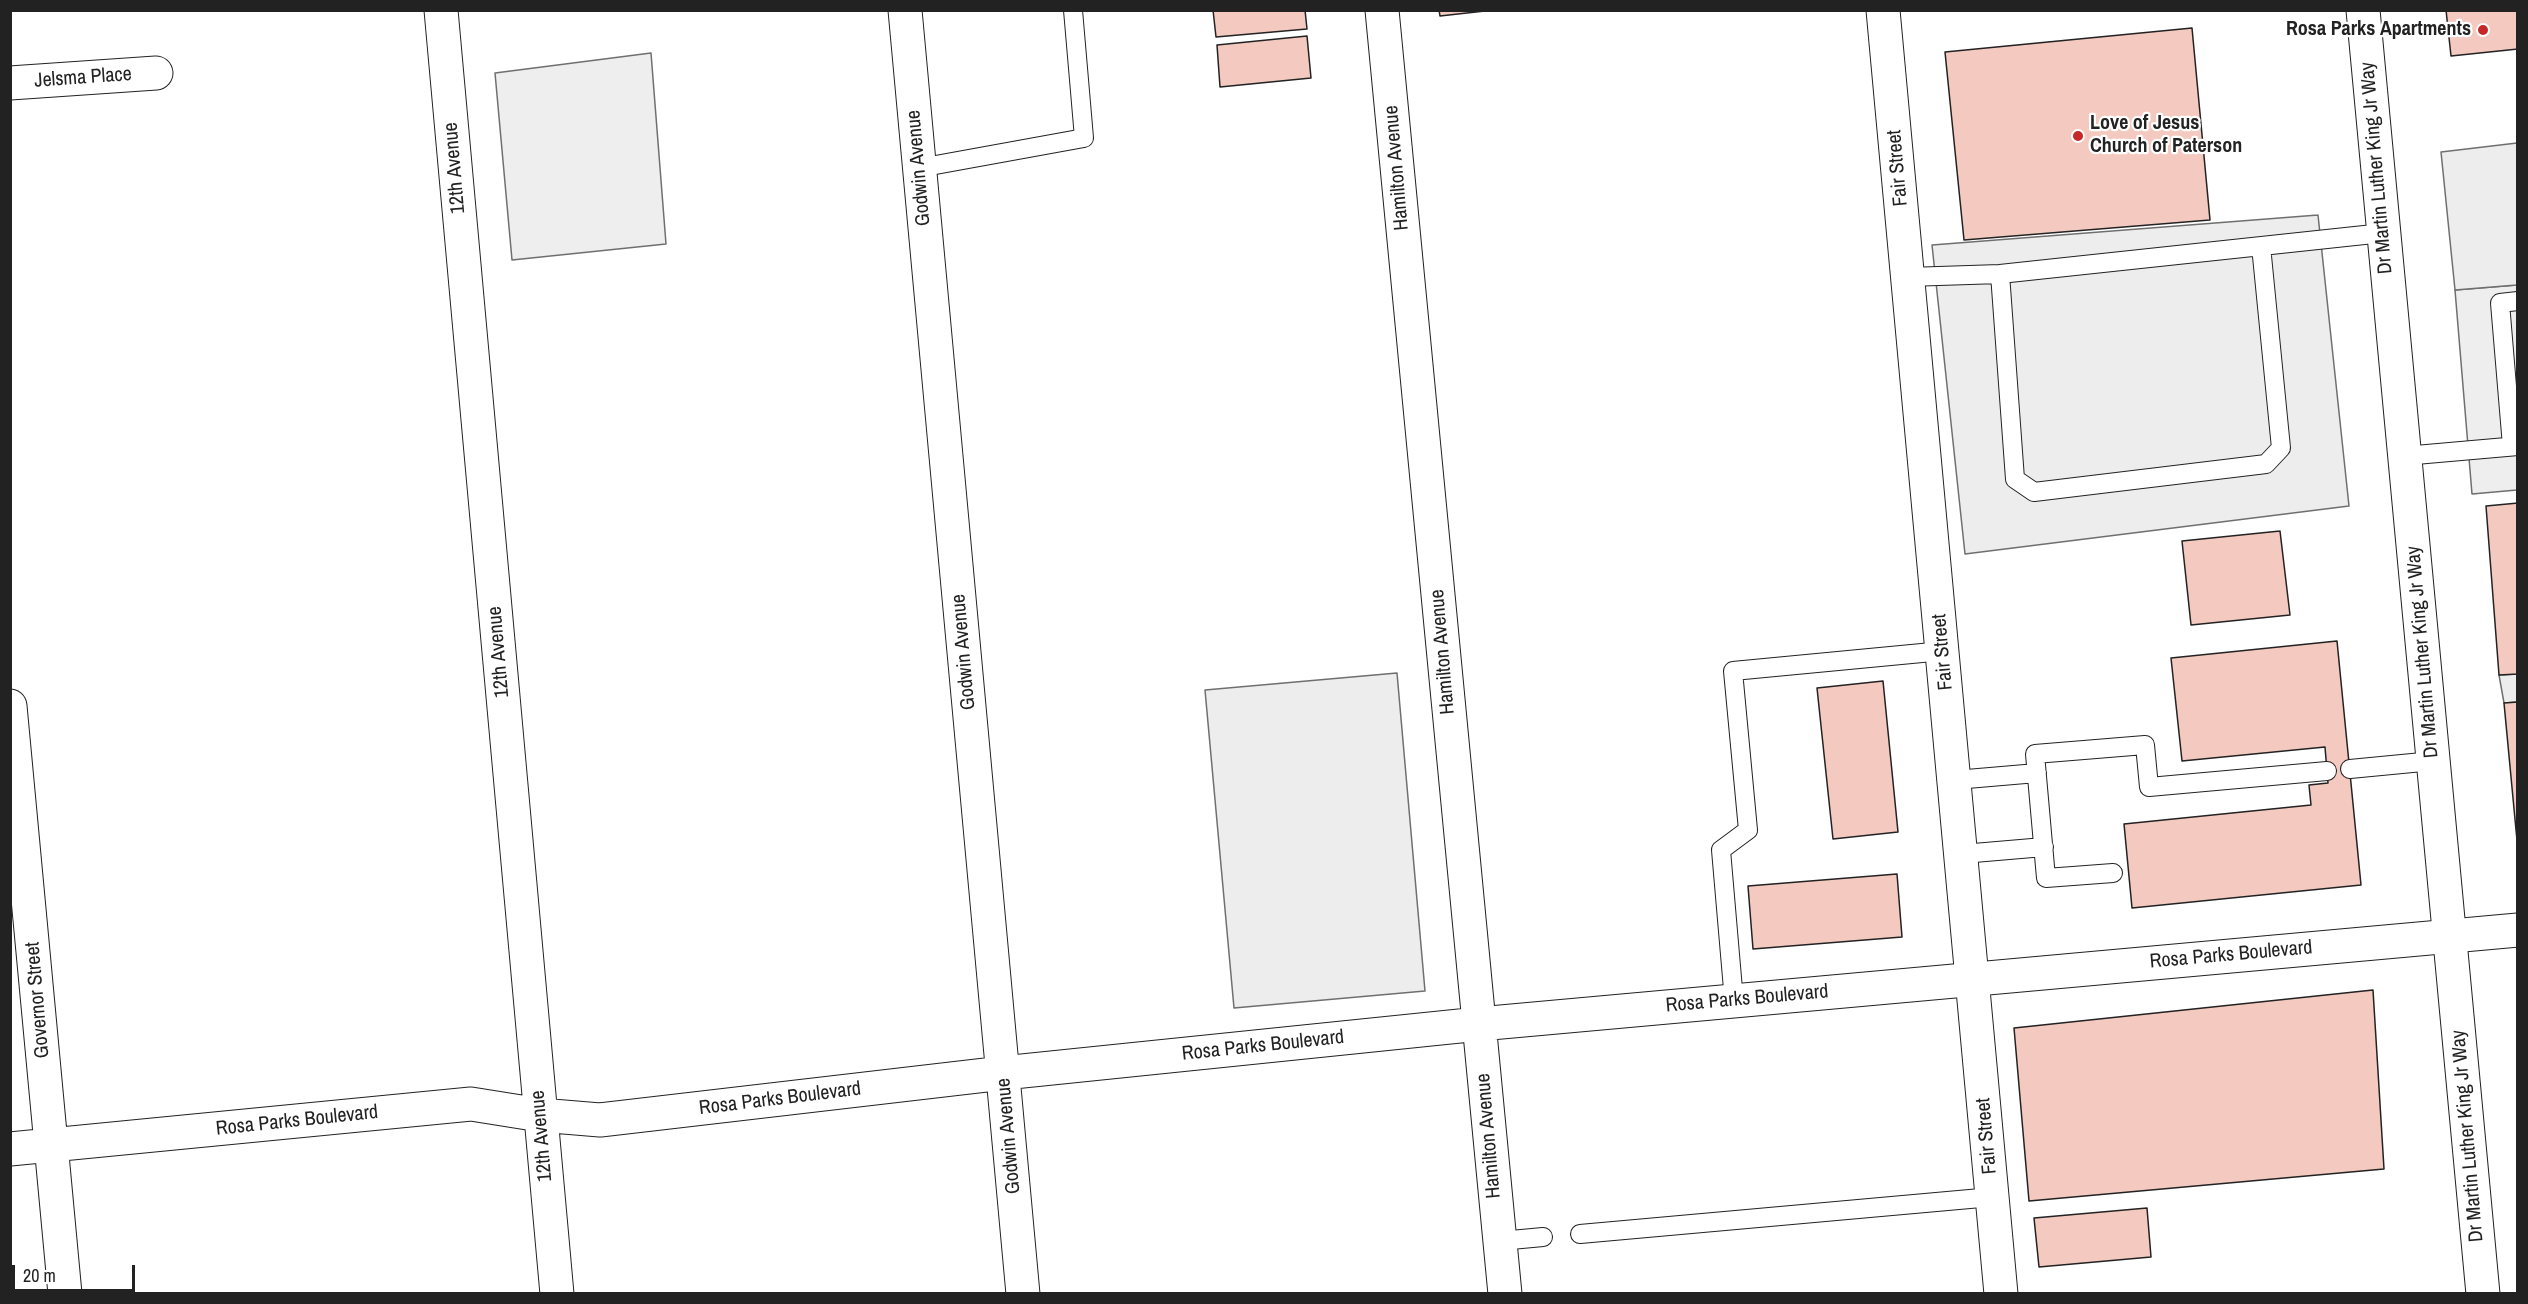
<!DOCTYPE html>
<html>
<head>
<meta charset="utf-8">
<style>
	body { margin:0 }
	#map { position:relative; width:2528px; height:1304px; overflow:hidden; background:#fff; font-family:"Archivo Narrow",sans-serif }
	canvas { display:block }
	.frame { position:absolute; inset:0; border:12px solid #222; pointer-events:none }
	.scale { position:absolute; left:12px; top:1265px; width:123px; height:27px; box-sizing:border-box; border:3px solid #222; border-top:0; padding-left:8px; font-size:18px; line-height:21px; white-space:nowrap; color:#222; -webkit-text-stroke:4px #fff; paint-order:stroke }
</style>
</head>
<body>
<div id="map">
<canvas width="2528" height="1304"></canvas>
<div class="frame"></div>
<div class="scale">20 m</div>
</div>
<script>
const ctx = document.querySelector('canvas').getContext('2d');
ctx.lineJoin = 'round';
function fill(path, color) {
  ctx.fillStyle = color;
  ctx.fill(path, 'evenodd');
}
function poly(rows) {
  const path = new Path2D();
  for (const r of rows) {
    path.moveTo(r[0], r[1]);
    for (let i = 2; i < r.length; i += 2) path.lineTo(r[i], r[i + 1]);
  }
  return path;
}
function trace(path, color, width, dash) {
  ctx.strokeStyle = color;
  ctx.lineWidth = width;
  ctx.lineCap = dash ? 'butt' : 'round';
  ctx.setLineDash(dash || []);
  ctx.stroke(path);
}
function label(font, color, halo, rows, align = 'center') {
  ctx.font = font + ' "Archivo Narrow",sans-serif';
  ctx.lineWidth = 4.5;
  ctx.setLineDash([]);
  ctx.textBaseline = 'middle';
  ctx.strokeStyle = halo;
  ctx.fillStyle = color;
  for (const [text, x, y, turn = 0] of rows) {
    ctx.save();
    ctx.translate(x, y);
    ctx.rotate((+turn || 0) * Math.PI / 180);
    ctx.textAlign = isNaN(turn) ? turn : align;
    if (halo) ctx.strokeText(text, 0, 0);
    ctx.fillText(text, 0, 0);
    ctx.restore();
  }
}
const green = poly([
	[651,53,666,244,512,260,495,73,651,53],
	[2517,285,2517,490,2472,494,2455,290,2517,285]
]);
const parking = poly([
	[2517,143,2517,285,2455,290,2441,152,2517,143],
	[2318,215,2349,506,1965,554,1932,245,2318,215],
	[1397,673,1425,991,1234,1008,1205,690,1397,673],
	[2517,674,2517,702,2504,703,2499,675,2517,674]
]);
const building = poly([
	[1213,10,1305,10,1307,29,1216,37,1213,10],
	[1439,10,1494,10,1440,16,1439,10],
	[2446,10,2518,10,2518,49,2451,56,2446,10],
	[2192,28,2210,220,1964,240,1945,52,2192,28],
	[1307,36,1311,78,1220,87,1217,45,1307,36],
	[2518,503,2518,674,2499,675,2486,506,2518,503],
	[2280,531,2290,615,2191,625,2182,541,2280,531],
	[2337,641,2361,885,2132,908,2124,824,2311,805,2309,785,2328,783,2325,747,2182,761,2171,658,2337,641],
	[1883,681,1898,832,1833,839,1817,688,1883,681],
	[2518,702,2518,851,2504,703,2518,702],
	[1897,874,1902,937,1753,949,1748,886,1897,874],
	[2373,990,2384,1169,2029,1201,2014,1028,2373,990],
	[2147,1208,2151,1257,2039,1267,2034,1218,2147,1208]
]);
const service = poly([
	[919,168,1084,138,1073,10],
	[2261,246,2281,448,2266,464,2034,492,2015,479,2000,274,2383,233],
	[1908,277,2000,274],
	[2512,446,2500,303,2518,301],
	[2404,456,2518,446],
	[2350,769,2433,761],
	[1955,780,2037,773],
	[1962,854,2044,847],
	[2113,873,2046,878,2035,754,2145,745,2149,787,2327,771],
	[1734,1001,1721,850,1748,830,1733,671,1943,651],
	[1580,1234,1992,1197],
	[1500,1241,1543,1237]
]);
const minor = poly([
	[441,10,557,1294],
	[905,10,1023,1294],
	[1382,10,1505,1294],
	[1883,10,2001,1294],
	[10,83,156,73],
	[10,706,65,1294],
	[10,1149,471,1104,540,1115,600,1120,1003,1073,1479,1024,2518,930]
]);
const primary = poly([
	[2363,10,2483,1294]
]);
const markers = [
	[2483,30,6,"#c62828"],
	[2078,136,6,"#c62828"]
];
const poiNames = [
	["Rosa Parks Apartments",2471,30],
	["Love of Jesus",2090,124,"left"],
	["Church of Paterson",2090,147,"left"]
];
const streetNames = [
	["Jelsma Place",83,78,-4],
	["12th Avenue",455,168,-95],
	["Godwin Avenue",919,168,-95],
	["Hamilton Avenue",1397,168,-95],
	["Fair Street",1898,168,-95],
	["Dr Martin Luther King Jr Way",2377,168,-95],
	["12th Avenue",499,652,-95],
	["Godwin Avenue",964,652,-95],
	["Hamilton Avenue",1443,652,-95],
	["Fair Street",1943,652,-95],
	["Dr Martin Luther King Jr Way",2423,652,-95],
	["Rosa Parks Boulevard",2231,955,-5],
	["Rosa Parks Boulevard",1747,999,-5],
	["Governor Street",38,1000,-95],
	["Rosa Parks Boulevard",1263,1046,-6],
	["Rosa Parks Boulevard",780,1099,-7],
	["Rosa Parks Boulevard",297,1121,-6],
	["12th Avenue",542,1136,-95],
	["Godwin Avenue",1009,1136,-95],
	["Hamilton Avenue",1489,1136,-95],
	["Fair Street",1987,1136,-95],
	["Dr Martin Luther King Jr Way",2468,1136,-95]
];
fill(green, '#eee');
trace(green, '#6f6f6f', 1.5);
fill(parking, '#ededed');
trace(parking, '#6f6f6f', 1.5);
fill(building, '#f3c9c0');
trace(building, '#222', 1.5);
trace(service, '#222', 20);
trace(minor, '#222', 35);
trace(primary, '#222', 35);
trace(service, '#fff', 18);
trace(minor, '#fff', 33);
trace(primary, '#fff', 33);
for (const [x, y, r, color] of markers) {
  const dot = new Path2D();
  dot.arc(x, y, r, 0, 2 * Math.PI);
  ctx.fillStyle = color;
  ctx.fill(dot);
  trace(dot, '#fff', 2);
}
label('bold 20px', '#222', '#fff', poiNames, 'right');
label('20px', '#222', '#fff', streetNames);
</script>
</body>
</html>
